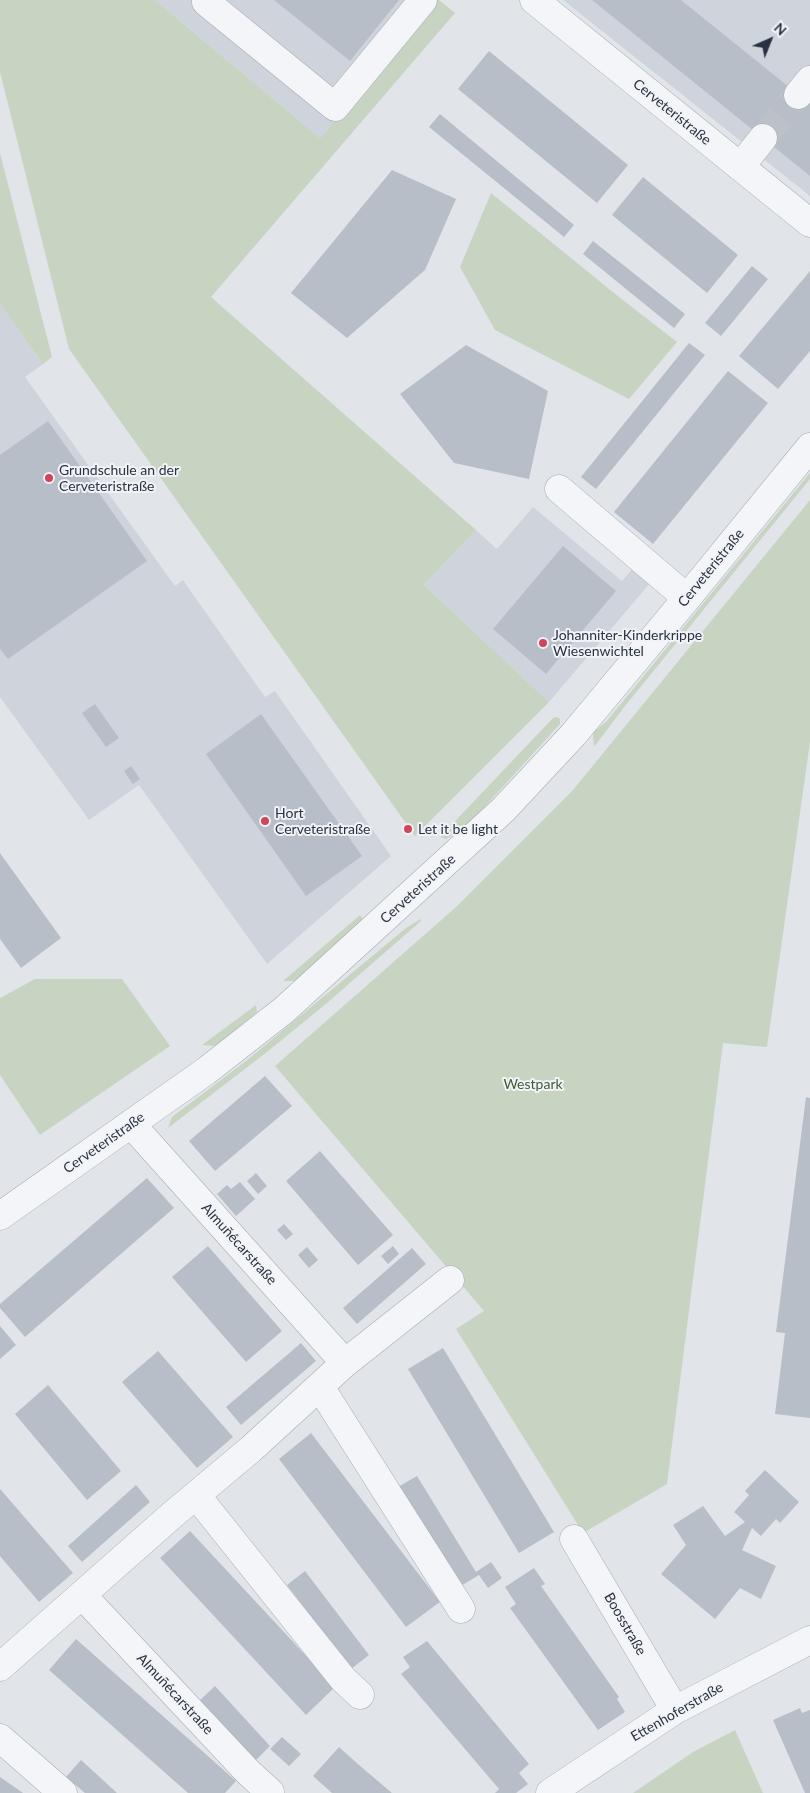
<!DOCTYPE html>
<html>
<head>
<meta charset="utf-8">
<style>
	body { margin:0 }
	#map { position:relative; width:810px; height:1793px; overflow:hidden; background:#e1e5ea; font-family:Lato,sans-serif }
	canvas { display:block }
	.north { position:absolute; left:745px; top:15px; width:50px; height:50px; -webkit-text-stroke:4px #f1f3f7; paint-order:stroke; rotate:44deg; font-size:14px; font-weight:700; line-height:20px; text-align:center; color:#293242 }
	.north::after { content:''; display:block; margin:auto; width:18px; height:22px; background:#293242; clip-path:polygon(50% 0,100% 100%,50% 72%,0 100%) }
</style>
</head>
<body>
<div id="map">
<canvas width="810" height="1793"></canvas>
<div class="north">N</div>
</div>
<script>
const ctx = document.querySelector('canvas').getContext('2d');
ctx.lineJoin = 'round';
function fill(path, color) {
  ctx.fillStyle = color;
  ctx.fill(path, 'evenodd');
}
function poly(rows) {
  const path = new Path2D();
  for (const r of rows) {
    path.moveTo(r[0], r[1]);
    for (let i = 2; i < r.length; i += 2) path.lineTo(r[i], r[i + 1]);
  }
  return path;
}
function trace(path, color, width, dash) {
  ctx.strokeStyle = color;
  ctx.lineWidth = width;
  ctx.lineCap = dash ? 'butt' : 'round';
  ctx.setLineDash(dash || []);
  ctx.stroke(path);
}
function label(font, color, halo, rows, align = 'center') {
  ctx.font = font + ' Lato,sans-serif';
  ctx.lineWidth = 4;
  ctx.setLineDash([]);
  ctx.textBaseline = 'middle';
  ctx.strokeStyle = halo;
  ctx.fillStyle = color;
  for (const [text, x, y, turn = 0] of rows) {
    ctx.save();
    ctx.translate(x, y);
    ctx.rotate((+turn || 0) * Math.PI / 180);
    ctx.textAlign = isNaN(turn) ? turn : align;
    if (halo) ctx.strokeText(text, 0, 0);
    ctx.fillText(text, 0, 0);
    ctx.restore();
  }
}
const built = poly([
	[155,0,436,0,320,138],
	[563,0,810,0,810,196],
	[0,304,43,364,25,377,175,586,183,580,265,697,275,691,391,856,267,964,139,785,89,820,0,697],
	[533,507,622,581,633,568,651,582,549,702,424,585,476,530,497,549]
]);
const green = poly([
	[0,0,155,0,320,138,436,0,439,0,455,13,211,297,476,530,424,585,549,702,415,836,69,349,0,72],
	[0,153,52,357,43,364,0,304],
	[491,193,619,297,677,342,629,399,495,330,460,267],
	[810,473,810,479,625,706,594,747,593,732,606,722,615,711],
	[810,500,810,742,767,1047,723,1043,667,1484,583,1533,456,1329,484,1311,275,1066,455,908,573,790],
	[557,717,560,719,560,724,481,811,460,831,446,839,440,837,553,718],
	[360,915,366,922,295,981,283,981],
	[421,919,421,921,327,1003,267,1052,168,1128,172,1117,246,1061,406,928],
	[35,979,122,979,170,1046,40,1135,0,1075,0,998],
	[256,1005,257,1012,216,1046,202,1045],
	[735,1730,763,1793,633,1793,693,1752]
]);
const building = poly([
	[274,0,399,0,350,61],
	[592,0,681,0,810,104,810,176],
	[489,51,628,165,597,203,458,89],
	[440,114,574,225,564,237,429,127],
	[392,170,456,199,425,270,347,338,291,293],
	[643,177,738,255,707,293,612,215],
	[593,241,685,314,674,328,583,254],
	[752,266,768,279,721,336,705,323],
	[810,271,810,351,778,389,739,356],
	[689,343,705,355,596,489,581,477],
	[466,345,548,391,529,479,454,463,400,394],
	[728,371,768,403,653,544,614,512],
	[48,421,147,561,8,659,0,649,0,455],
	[563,546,616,591,546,674,493,629],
	[95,704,119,738,106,747,82,713],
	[261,714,362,856,306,896,206,754],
	[131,766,140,779,133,784,124,771],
	[0,853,61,938,21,968,0,939],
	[265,1076,292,1106,215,1171,189,1141],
	[806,1097,810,1098,810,1418,775,1414,785,1333,776,1332],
	[320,1151,393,1235,358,1265,286,1181],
	[256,1173,267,1186,258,1194,247,1181],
	[147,1178,174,1208,25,1337,0,1308,0,1304],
	[240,1182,255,1199,236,1216,217,1194,227,1185,231,1189],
	[284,1224,293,1234,286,1240,277,1230],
	[208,1246,282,1331,246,1362,172,1277],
	[393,1246,399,1254,388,1264,381,1256],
	[307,1247,318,1260,309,1268,298,1255],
	[412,1248,426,1264,357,1324,343,1308],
	[0,1326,16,1345,0,1359],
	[301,1343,316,1361,241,1425,226,1407],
	[443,1348,554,1532,519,1553,408,1369],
	[158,1351,233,1437,197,1468,122,1382],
	[48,1385,121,1471,87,1500,15,1414],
	[311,1433,440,1602,406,1627,279,1459],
	[765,1470,799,1502,780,1523,776,1519,761,1536,752,1528,742,1550,776,1566,761,1599,740,1588,715,1619,661,1574,686,1545,673,1525,703,1506,725,1536,745,1522,734,1512,749,1495,745,1491],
	[417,1476,476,1572,491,1562,502,1578,488,1588,479,1575,459,1587,398,1487],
	[136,1485,150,1502,82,1562,68,1546],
	[0,1489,73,1573,39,1602,0,1556],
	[190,1531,335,1687,306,1715,160,1558],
	[534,1568,545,1584,541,1586,619,1697,617,1699,625,1712,598,1730,510,1608,516,1604,505,1587],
	[305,1571,369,1655,351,1669,287,1585],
	[76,1639,236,1781,225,1793,188,1793,49,1670],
	[427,1641,529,1764,519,1773,528,1784,516,1793,495,1793,499,1789,401,1674,410,1667,403,1657],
	[215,1686,270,1746,254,1762,198,1702],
	[800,1708,802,1713,810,1710,810,1793,805,1793,773,1720],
	[282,1737,301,1754,289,1766,270,1749],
	[339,1747,359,1765,392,1793,332,1793,313,1776],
	[81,1760,117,1793,85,1793,66,1777],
	[0,1777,3,1779,23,1793,0,1793]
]);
const minorTunnel = poly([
	[763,138,798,95]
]);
const minor = poly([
	[207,0,206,2,335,107,423,0],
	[534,0,810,223],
	[798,95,810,80],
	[740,167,763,138],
	[559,489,687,598],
	[131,1124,345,1363],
	[0,1216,206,1071,284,1010,503,810,573,735,687,598,810,447],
	[320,1387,461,1609],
	[196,1495,343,1679,360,1695],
	[574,1539,675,1710],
	[82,1595,248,1772,270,1792],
	[0,1667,171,1516,251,1449,345,1363,450,1280],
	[0,1738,63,1793],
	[550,1793,675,1710,810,1640]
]);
const markers = [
	[49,478,5,"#cf465b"],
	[543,643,5,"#cf465b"],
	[265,821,5,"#cf465b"],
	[408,829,5,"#cf465b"]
];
const streetNames = [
	["Cerveteristraße",672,112,39],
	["Cerveteristraße",711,568,-51],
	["Cerveteristraße",418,889,-42],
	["Cerveteristraße",104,1143,-35],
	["Almuñécarstraße",239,1244,48],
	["Boosstraße",625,1624,60],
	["Almuñécarstraße",175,1694,47],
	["Ettenhoferstraße",677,1712,-30]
];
const poiNames = [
	["Grundschule an der",59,470],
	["Cerveteristraße",59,486],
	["Johanniter-Kinderkrippe",553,635],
	["Wiesenwichtel",553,651],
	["Hort",275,813],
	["Cerveteristraße",275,829],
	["Let it be light",418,829]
];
const parkNames = [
	["Westpark",533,1084]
];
fill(built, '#cfd4dc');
fill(green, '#c7d4c2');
fill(building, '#b8bec7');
trace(minorTunnel, '#bcc1c8', 28, [28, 14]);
trace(minor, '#a6acb4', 29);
trace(minor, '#f4f5f8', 28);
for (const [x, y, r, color] of markers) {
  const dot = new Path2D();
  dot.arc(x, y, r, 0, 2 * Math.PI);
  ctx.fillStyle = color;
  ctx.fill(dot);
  trace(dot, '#f1f3f7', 2);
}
label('14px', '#293242', '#f1f3f7', streetNames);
label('14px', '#293242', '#f1f3f7', poiNames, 'left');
label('14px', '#3e5d37', '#f1f3f7', parkNames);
</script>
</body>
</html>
